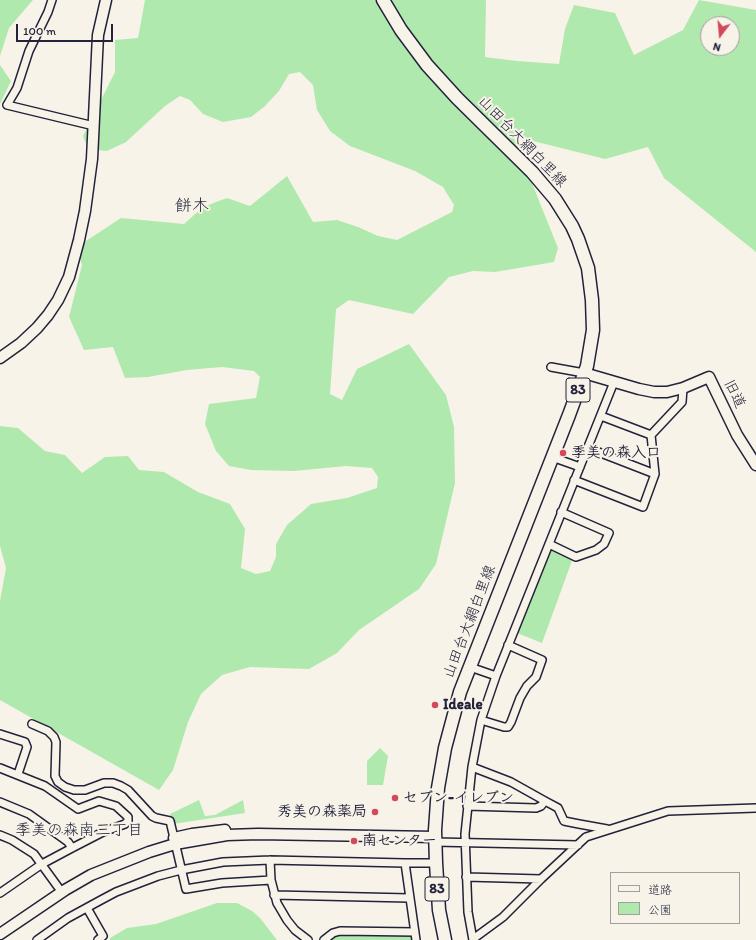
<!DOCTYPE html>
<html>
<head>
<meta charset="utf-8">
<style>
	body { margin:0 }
	#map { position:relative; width:756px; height:940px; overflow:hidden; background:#f7f3e8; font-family:Itim,"Klee One",sans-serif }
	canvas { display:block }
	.legend { position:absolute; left:610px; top:872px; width:130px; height:52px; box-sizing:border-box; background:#f7f3e8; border:1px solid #a29fa3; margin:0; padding:5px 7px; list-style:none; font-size:12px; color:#22223b }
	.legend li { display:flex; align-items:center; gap:8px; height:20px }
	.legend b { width:20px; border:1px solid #a29fa3 }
	.north { position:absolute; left:700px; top:16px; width:40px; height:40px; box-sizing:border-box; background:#f7f3e8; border:1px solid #a29fa3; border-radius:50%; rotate:196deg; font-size:11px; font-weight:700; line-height:16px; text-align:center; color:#22223b }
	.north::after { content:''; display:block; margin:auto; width:14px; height:18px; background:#d1495b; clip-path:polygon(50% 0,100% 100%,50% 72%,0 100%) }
	.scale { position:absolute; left:16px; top:24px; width:97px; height:18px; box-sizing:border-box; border:2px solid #22223b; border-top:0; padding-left:5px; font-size:12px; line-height:14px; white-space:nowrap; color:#22223b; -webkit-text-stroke:3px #f7f3e8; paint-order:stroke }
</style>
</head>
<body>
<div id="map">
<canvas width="756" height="940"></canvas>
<ul class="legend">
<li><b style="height:5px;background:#f7f3e8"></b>道路</li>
<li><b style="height:11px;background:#b0e9ad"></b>公園</li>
</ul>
<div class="north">N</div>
<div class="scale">100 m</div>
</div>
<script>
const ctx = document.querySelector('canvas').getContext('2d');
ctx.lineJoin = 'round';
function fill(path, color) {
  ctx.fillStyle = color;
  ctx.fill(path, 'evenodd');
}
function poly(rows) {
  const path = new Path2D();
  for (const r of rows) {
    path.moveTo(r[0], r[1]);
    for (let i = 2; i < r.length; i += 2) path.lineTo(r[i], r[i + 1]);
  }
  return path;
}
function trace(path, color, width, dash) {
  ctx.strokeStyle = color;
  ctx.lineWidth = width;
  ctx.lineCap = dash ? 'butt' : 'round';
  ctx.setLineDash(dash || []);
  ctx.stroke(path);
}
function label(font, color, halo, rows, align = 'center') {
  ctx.font = font + ' Itim,"Klee One",sans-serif';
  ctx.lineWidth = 4;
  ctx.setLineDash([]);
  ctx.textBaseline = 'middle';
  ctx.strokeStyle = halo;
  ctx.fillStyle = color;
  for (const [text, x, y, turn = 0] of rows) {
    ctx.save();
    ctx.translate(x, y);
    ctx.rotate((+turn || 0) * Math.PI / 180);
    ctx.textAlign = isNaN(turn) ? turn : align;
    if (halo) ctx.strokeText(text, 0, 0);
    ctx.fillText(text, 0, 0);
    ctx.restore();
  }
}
const green = poly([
	[0,0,33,0,9,28,0,56],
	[145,0,486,0,485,57,517,61,559,64,565,29,574,5,615,13,634,55,683,30,699,0,756,10,756,252,664,178,648,147,605,159,513,136,558,248,554,262,495,272,473,271,449,277,413,314,349,300,336,309,330,394,342,400,357,369,409,344,446,395,454,427,455,483,436,564,419,589,359,630,337,653,309,669,250,667,222,675,201,694,188,722,173,770,159,790,0,700,0,601,6,568,0,546,0,426,18,428,45,451,65,455,82,473,105,457,128,456,139,470,164,472,198,492,230,504,245,529,241,568,256,574,270,571,276,557,276,544,287,525,311,504,347,498,377,488,378,477,372,468,346,466,294,471,251,470,229,466,216,451,205,424,209,404,256,398,260,377,254,371,222,367,187,370,148,377,125,378,113,347,84,350,69,317,82,265,78,251,86,241,121,218,184,224,202,208,216,202,227,198,250,206,287,176,313,222,337,220,358,227,378,236,397,240,452,212,454,205,443,187,415,171,350,146,330,131,317,110,313,85,300,72,289,74,279,91,264,107,251,117,223,122,203,114,190,100,180,96,165,106,126,142,107,151,88,149,83,136,115,72,115,40,138,38],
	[708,24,732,24,732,48,708,48],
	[0,65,11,81,0,104],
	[552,550,573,558,542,643,517,633,549,552],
	[380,748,388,756,383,785,367,785,367,761],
	[199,800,205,816,215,815,243,800,245,813,173,824,170,814],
	[217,903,237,903,252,911,260,918,277,940,110,940,110,938,127,928,156,924],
	[338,934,408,934,413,936,414,940,329,940]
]);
const street = poly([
	[52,0,48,12,29,51,17,88,7,105,94,126],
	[551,367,584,373],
	[601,416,651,435],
	[588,448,655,474],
	[552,457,580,467],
	[574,480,643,507,655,474,651,435,682,402,683,388],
	[549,544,576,557,596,550,604,544,609,533,561,512],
	[470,667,496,676],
	[481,720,504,727,508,727,511,722,520,698,527,686,536,677,542,660,508,645],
	[32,724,48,731,54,737,56,742,55,776,58,782,65,787,74,790,85,790,104,783,113,783,121,786,128,790,152,816,156,818,170,821,186,889,222,883,271,880],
	[0,734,25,742,27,747,18,774],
	[472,767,511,782,545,801,558,808,564,821,579,824,607,829],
	[0,768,45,786,78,809,99,801,116,806,128,817,128,821,125,824,103,832,72,848,42,864,0,893],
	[0,802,29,814,68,842,72,848],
	[467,806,536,808,541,806,545,801],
	[0,835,12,840,34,854,58,887],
	[435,842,578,845],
	[270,860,271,880,277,903,287,920,295,930,308,940],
	[405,863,436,863],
	[466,877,541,879],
	[274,895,409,898],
	[87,908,103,936,98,940],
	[473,939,503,917,541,879,586,837,668,811,756,808],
	[37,940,68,918,101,900,116,892,158,876,181,870,223,862,270,860,405,863,416,940],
	[324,940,333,933,340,931,415,932],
	[473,940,468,912,465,834,472,767,481,720,496,676,614,382]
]);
const secondary = poly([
	[0,358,21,343,37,328,48,315,58,300,69,277,79,240,85,211,92,159,98,35,106,0],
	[584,373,639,389,654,392,667,392,683,388,709,377,737,435,756,465],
	[174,838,192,834,225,830],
	[0,934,65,890,91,875,149,852,175,844,227,835,258,834,435,837]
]);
const primary = poly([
	[383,0,401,30,427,65,457,98,532,172,555,199,572,226,578,239,588,268,592,300,593,330,587,366,569,415,460,692,445,748,438,788,435,830,436,863,439,910,445,940]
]);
const markers = [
	[563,453,4,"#d1495b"],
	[435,705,4,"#d1495b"],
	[395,798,4,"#d1495b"],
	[375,812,4,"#d1495b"],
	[354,841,4,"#d1495b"]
];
const shields = [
	[578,390,24],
	[437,889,24]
];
const shieldNames = [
	["83",578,390],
	["83",437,889]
];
const streetNames = [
	["山田台大網白里線",522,142,46],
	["旧道",734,394,64],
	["山田台大網白里線",470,622,-69]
];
const poiNames = [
	["季美の森入口",571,453],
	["Ideale",443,705],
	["セブン-イレブン",403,798],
	["秀美の森薬局",367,812,"right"],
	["南センター",362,841]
];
const neighbourhoodNames = [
	["季美の森南三丁目",79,831]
];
const quarterNames = [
	["餅木",192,207]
];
fill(green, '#b0e9ad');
trace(street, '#22223b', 10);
trace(secondary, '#22223b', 13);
trace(primary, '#22223b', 15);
trace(street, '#f7f3e8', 7);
trace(secondary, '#f7f3e8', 10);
trace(primary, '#f7f3e8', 12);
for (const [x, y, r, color] of markers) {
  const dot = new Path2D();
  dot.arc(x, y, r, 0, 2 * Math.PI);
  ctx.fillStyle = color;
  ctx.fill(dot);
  trace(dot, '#f7f3e8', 1.5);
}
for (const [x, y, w] of shields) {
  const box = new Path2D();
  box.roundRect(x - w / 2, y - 12, w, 24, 3);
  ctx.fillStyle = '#f7f3e8';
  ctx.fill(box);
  trace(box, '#22223b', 1);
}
label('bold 14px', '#22223b', null, shieldNames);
label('15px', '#22223b', '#f7f3e8', streetNames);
label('bold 15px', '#22223b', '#f7f3e8', poiNames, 'left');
label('16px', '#22223b', '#f7f3e8', neighbourhoodNames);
label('17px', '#22223b', '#f7f3e8', quarterNames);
</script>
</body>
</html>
